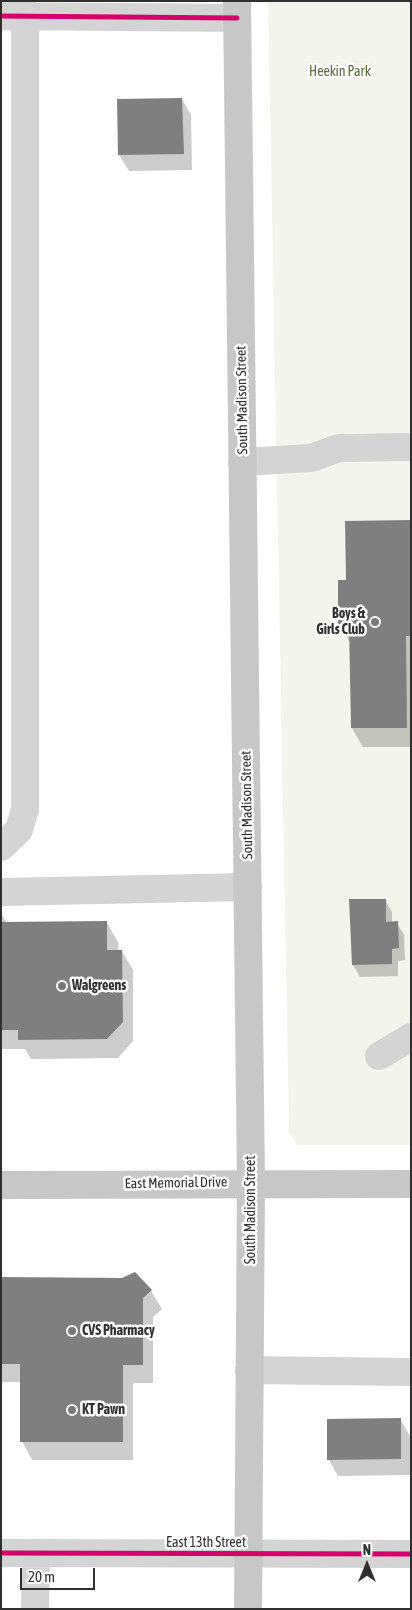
<!DOCTYPE html>
<html>
<head>
<meta charset="utf-8">
<style>
	body { margin:0 }
	#map { position:relative; width:412px; height:1610px; overflow:hidden; background:#fff; font-family:"Asap Condensed",sans-serif }
	canvas { display:block }
	.frame { position:absolute; inset:0; border:2px solid #2f2f2f; pointer-events:none }
	.north { position:absolute; left:342px; top:1540px; width:50px; height:50px; -webkit-text-stroke:4px #fff; paint-order:stroke; rotate:0deg; font-size:14px; font-weight:700; line-height:20px; text-align:center; color:#2f2f2f }
	.north::after { content:''; display:block; margin:auto; width:18px; height:22px; background:#2f2f2f; clip-path:polygon(50% 0,100% 100%,50% 72%,0 100%) }
	.scale { position:absolute; left:20px; top:1568px; width:75px; height:22px; box-sizing:border-box; border:2px solid #2f2f2f; border-top:0; padding-left:6px; font-size:15px; line-height:18px; white-space:nowrap; color:#2f2f2f; -webkit-text-stroke:4px #fff; paint-order:stroke }
</style>
</head>
<body>
<div id="map">
<canvas width="412" height="1610"></canvas>
<div class="frame"></div>
<div class="north">N</div>
<div class="scale">20 m</div>
</div>
<script>
const ctx = document.querySelector('canvas').getContext('2d');
ctx.lineJoin = 'round';
function fill(path, color) {
  ctx.fillStyle = color;
  ctx.fill(path, 'evenodd');
}
function poly(rows) {
  const path = new Path2D();
  for (const r of rows) {
    path.moveTo(r[0], r[1]);
    for (let i = 2; i < r.length; i += 2) path.lineTo(r[i], r[i + 1]);
  }
  return path;
}
function trace(path, color, width, dash) {
  ctx.strokeStyle = color;
  ctx.lineWidth = width;
  ctx.lineCap = dash ? 'butt' : 'round';
  ctx.setLineDash(dash || []);
  ctx.stroke(path);
}
function label(font, color, halo, rows, align = 'center') {
  ctx.font = font + ' "Asap Condensed",sans-serif';
  ctx.lineWidth = 5;
  ctx.setLineDash([]);
  ctx.textBaseline = 'middle';
  ctx.strokeStyle = halo;
  ctx.fillStyle = color;
  for (const [text, x, y, turn = 0] of rows) {
    ctx.save();
    ctx.translate(x, y);
    ctx.rotate((+turn || 0) * Math.PI / 180);
    ctx.textAlign = isNaN(turn) ? turn : align;
    if (halo) ctx.strokeText(text, 0, 0);
    ctx.fillText(text, 0, 0);
    ctx.restore();
  }
}
const green = poly([
	[268,1,411,1,411,1145,297,1145,289,1132]
]);
const shadow = poly([
	[182,99,191,115,192,170,129,171,119,155],
	[411,521,411,747,363,747,352,728,351,644,340,624,347,581],
	[385,900,392,912,392,923,397,923,404,935,405,960,398,961,398,976,360,977,353,965],
	[1,913,7,924,107,923,118,942,118,951,122,951,133,970,133,1041,118,1058,31,1059,25,1049,1,1049],
	[135,1273,151,1291,162,1309,153,1317,153,1383,133,1383,133,1460,32,1460,22,1441,22,1382,1,1382,1,1279,122,1279],
	[400,1419,410,1436,410,1475,338,1476,329,1460]
]);
const building = poly([
	[182,98,184,154,118,155,117,99],
	[411,520,411,636,406,636,407,728,351,728,349,624,338,624,338,580,346,580,345,521],
	[349,899,386,899,386,922,398,921,399,948,392,949,392,964,352,965],
	[107,921,107,950,122,950,123,1022,107,1039,18,1040,18,1030,1,1030,1,922],
	[135,1272,152,1290,143,1298,143,1365,123,1365,123,1442,20,1442,20,1364,1,1364,1,1277,122,1278],
	[401,1418,401,1459,327,1460,327,1419]
]);
const minor = poly([
	[1,16,237,18],
	[242,462,311,458,339,448,411,447],
	[1,847,19,830,25,809,25,16,21,1],
	[1,892,248,887],
	[379,1056,411,1037],
	[249,1370,411,1372],
	[1,1553,411,1554],
	[35,1609,36,1554]
]);
const major = poly([
	[237,1,251,1183,248,1609],
	[1,1185,411,1184]
]);
const cycleway = poly([
	[1,16,237,18],
	[1,1553,411,1554]
]);
const markers = [
	[375,622,5,"#787878"],
	[62,986,5,"#787878"],
	[72,1331,5,"#787878"],
	[72,1410,5,"#787878"]
];
const parkNames = [
	["Heekin Park",340,72]
];
const streetNames = [
	["South Madison Street",242,400,-91],
	["South Madison Street",247,805,-91],
	["East Memorial Drive",176,1183,-1],
	["South Madison Street",251,1210,-90],
	["East 13th Street",206,1543]
];
const poiNames = [
	["Boys &",365,614,"right"],
	["Girls Club",365,630,"right"],
	["Walgreens",72,986],
	["CVS Pharmacy",82,1331],
	["KT Pawn",82,1410]
];
fill(green, '#f3f5ec');
fill(shadow, '#0003');
fill(building, '#7f7f7f');
trace(minor, '#d4d4d4', 28);
trace(major, '#c7c7c7', 28);
trace(cycleway, '#d6006c', 5);
for (const [x, y, r, color] of markers) {
  const dot = new Path2D();
  dot.arc(x, y, r, 0, 2 * Math.PI);
  ctx.fillStyle = color;
  ctx.fill(dot);
  trace(dot, '#fff', 2);
}
label('14px', '#5d6a3d', '#fff', parkNames);
label('14px', '#2f2f2f', '#fff', streetNames);
label('bold 14px', '#2f2f2f', '#fff', poiNames, 'left');
</script>
</body>
</html>
